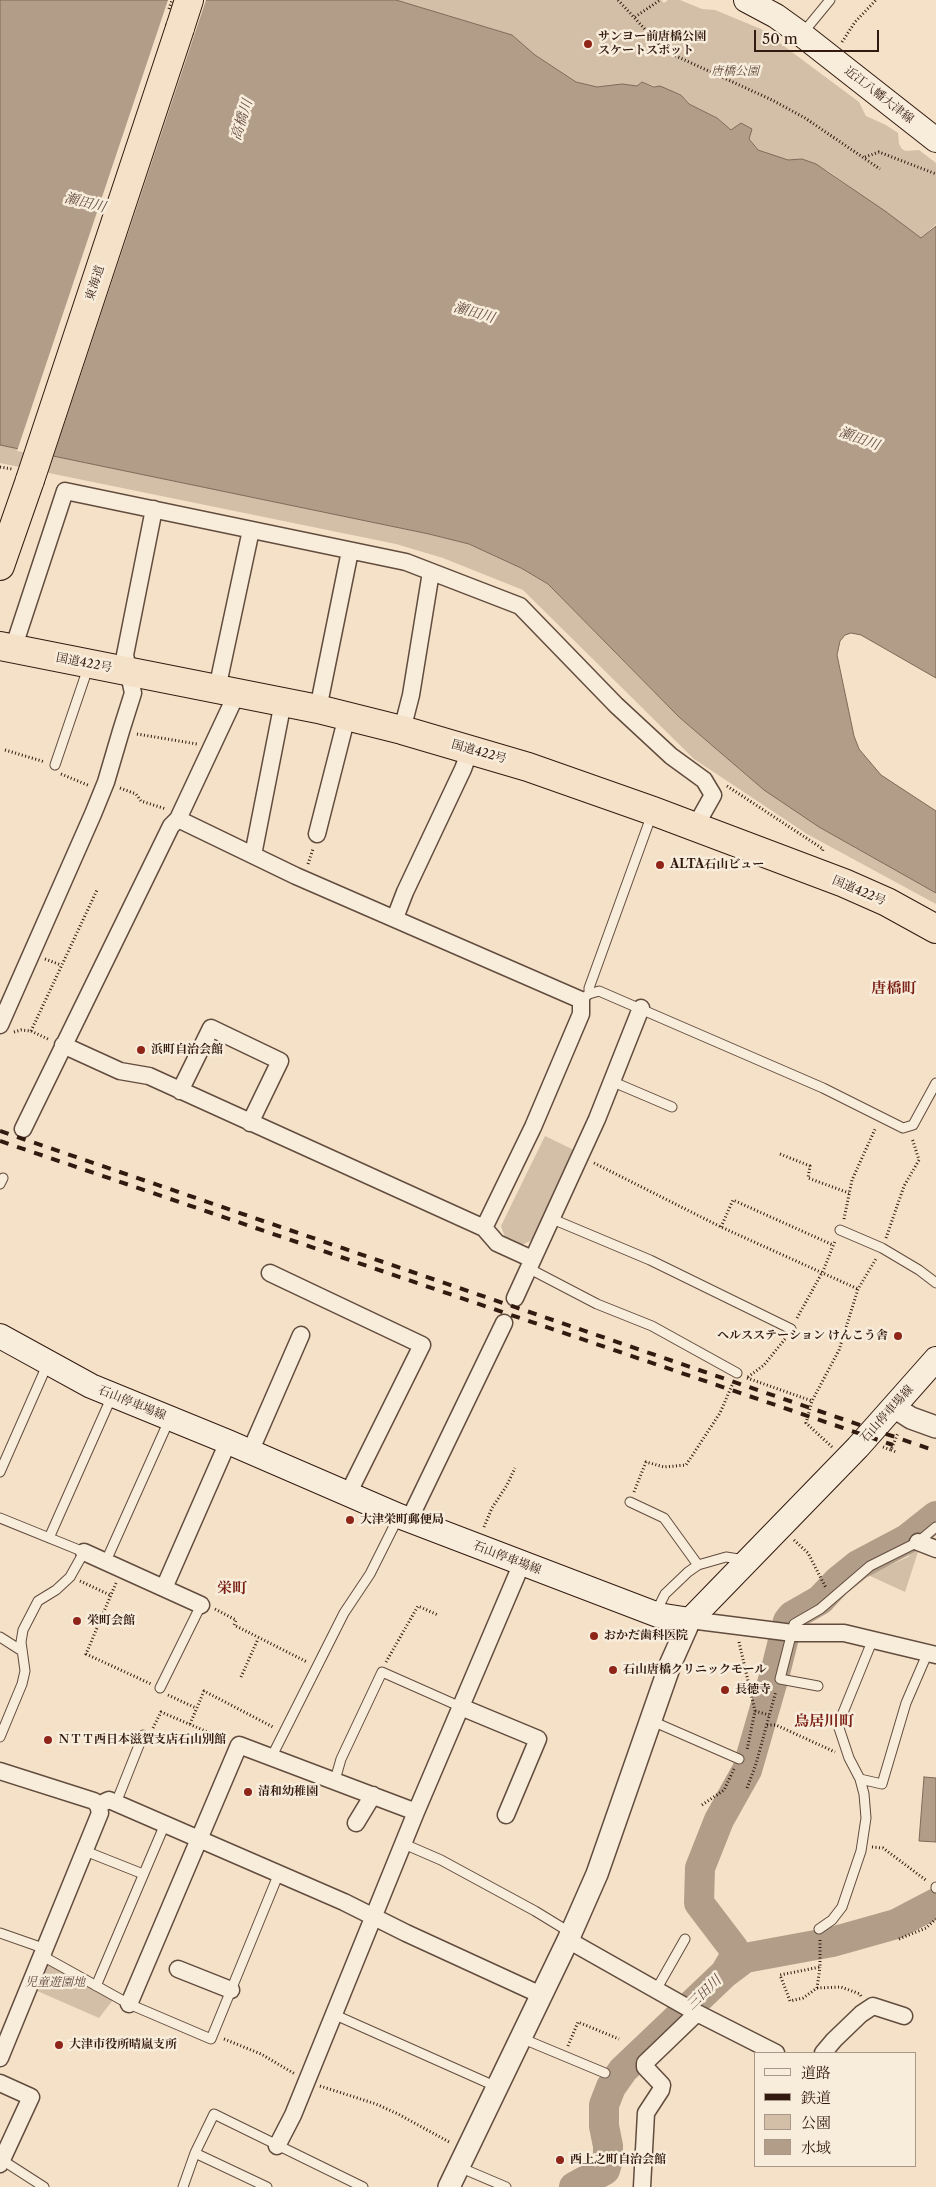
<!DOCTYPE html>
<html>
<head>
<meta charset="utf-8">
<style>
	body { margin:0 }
	#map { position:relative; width:936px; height:2187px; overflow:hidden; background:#f4e1c7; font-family:"Libre Caslon Text","Noto Serif JP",serif }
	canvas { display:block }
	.legend { position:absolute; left:754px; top:2052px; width:162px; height:115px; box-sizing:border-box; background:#f8ecdb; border:1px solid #a9988a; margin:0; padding:6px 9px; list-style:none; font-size:15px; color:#321a10 }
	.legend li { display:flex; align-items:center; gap:10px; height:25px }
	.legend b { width:25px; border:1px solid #a9988a }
	.scale { position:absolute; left:754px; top:30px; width:125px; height:22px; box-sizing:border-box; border:2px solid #321a10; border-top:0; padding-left:6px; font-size:15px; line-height:18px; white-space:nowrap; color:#321a10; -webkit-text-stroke:4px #f8ecdb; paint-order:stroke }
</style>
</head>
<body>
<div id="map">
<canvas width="936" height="2187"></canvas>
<ul class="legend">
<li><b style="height:6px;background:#f8ecdb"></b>道路</li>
<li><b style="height:6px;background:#321a10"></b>鉄道</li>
<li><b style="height:14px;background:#d3bfa8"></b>公園</li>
<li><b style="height:14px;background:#b29d89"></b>水域</li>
</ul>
<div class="scale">50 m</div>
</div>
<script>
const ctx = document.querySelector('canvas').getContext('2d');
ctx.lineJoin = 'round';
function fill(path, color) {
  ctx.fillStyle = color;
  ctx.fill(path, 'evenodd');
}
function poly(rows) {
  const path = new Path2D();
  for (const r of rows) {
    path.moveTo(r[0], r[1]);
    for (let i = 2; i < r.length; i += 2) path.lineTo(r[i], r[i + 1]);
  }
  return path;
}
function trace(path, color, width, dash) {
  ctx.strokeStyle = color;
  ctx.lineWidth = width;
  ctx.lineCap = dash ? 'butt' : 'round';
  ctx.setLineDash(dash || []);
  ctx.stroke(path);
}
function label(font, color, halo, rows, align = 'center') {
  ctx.font = font + ' "Libre Caslon Text","Noto Serif JP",serif';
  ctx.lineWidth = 5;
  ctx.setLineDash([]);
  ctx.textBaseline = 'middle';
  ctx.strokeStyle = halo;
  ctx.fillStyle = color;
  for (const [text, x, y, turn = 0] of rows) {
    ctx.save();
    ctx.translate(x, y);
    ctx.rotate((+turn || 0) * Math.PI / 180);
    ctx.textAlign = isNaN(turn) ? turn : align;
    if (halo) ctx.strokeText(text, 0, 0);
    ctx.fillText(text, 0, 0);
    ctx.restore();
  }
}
const green = poly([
	[396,0,661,0,664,3,668,0,680,0,702,9,715,10,761,29,859,102,866,116,886,125,898,133,899,144,902,149,906,151,919,150,936,163,936,224,921,238,828,171,802,159,788,160,758,150,749,139,751,129,738,126,731,130,717,118,689,104,681,94,642,82,638,86,622,84,597,87,576,82,535,55,512,35],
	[0,445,429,534,469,544,521,568,548,584,679,717,764,790,819,827,936,893,936,904,807,834,694,759,523,590,443,558,396,544,0,463],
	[545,1136,576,1151,569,1160,534,1239,520,1246,506,1240,501,1226],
	[914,1550,918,1552,905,1592,868,1575,908,1557],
	[51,1963,113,2000,99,2018,35,1990,45,1966]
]);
const water = poly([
	[0,0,396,0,512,35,535,55,576,82,597,87,622,84,637,86,642,82,654,87,660,86,681,95,689,104,717,118,731,130,741,123,752,129,749,139,758,150,788,160,802,159,816,164,885,211,921,238,936,226,936,678,861,635,851,633,845,635,840,641,837,655,854,736,859,749,881,775,936,811,936,893,819,827,764,790,679,717,548,584,521,568,469,544,429,534,0,445,0,0],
	[924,1777,936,1778,936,1842,919,1841,924,1777]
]);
const pier = poly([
	[168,0,206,0,53,458,17,451]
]);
const river = poly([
	[725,1973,735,1956,734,1949,699,1903,700,1868,719,1820,747,1770,775,1673,788,1621,792,1616,820,1600,837,1582,858,1565,907,1539,936,1516],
	[574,2187,605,2170,608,2160,608,2146,604,2126,604,2105,611,2087,623,2070,725,1973,745,1958,832,1942,896,1924,936,1903]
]);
const path = poly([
	[618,0,665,51,772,100,805,118,880,169],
	[635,17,660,0],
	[842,42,855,22,876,0],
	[865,157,879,152,936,174],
	[0,467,12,469],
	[137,734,197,744],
	[5,750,45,762],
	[61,774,90,786],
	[727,786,823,849,822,853],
	[120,788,136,794,141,801,166,809],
	[308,864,313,849],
	[45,959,61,965],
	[31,1031,97,890],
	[14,1032,21,1030,31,1031,50,1040],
	[780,1154,810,1166,808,1178,849,1193],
	[594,1163,721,1227,858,1289],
	[844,1219,852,1180,876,1127],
	[721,1227,733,1200,833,1245],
	[886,1238,904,1186,919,1160,912,1138],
	[797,1318,823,1271,835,1241],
	[748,1377,764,1365,785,1339],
	[747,1378,812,1401],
	[832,1447,806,1423,812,1401,839,1350,858,1289,877,1257],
	[883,1447,891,1450,898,1433],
	[891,1450,896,1452],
	[634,1492,646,1462,664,1467,686,1465,720,1413,733,1383],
	[484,1527,492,1508,507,1485,515,1468],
	[794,1540,808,1553,826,1588],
	[80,1581,110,1595],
	[116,1583,86,1654,151,1684],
	[215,1609,236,1620,234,1625,307,1662],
	[739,1642,755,1711,747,1750],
	[386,1662,418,1606,438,1615],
	[241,1677,258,1639],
	[168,1695,196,1708],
	[755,1711,769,1715],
	[190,1724,204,1691,273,1727],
	[767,1725,776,1725,835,1752],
	[153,1728,161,1712,224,1739],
	[747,1788,756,1764,776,1691],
	[702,1805,724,1790,734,1769],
	[872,1847,883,1848,927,1881],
	[899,1939,926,1928,936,1919],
	[820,1940,820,1967,780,1975,790,2001,803,1998,817,1988,820,1967],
	[817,1988,841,1987,860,1994,861,1996],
	[224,2039,261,2054,295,2074],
	[568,2046,578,2022,619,2039],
	[320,2086,376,2104,398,2114,451,2143]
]);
const service = poly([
	[802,34,830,0],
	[55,765,89,665],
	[589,994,589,988,652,814],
	[581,1000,589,994,599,991,823,1088,903,1128,913,1125,936,1083],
	[611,1081,672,1107],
	[0,1184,3,1178],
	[550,1218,650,1260,791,1329],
	[840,1230,882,1248,919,1270,936,1283],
	[528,1268,597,1304,652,1326,737,1373],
	[0,1472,48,1363],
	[630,1502,664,1518,698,1565],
	[0,1518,84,1552,70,1577,56,1590,38,1601,23,1630,21,1642,25,1671,22,1684,0,1737],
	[49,1538,112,1396],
	[106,1561,170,1418],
	[655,1614,665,1594,688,1572,698,1565,726,1557,745,1560],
	[0,1637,22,1651],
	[818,1686,780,1679,794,1624,820,1609,870,1566,918,1542,936,1527],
	[160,1688,201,1605],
	[652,1721,739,1759],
	[271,1758,344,1613,370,1574,399,1516],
	[860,1779,882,1784,906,1703,928,1652],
	[335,1780,341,1759,382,1672,461,1707],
	[116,1803,143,1735],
	[404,1844,441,1860,535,1911,571,1933],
	[85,1851,143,1874],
	[936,1888,936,1887],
	[819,1929,832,1920,842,1907,861,1851,866,1818,864,1794,860,1779,849,1758,838,1725,873,1639],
	[0,1933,40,1947,48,1959,129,2004,211,2039,279,1873],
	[96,1986,165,1824],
	[656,1990,685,1939],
	[333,2014,497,2087],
	[521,2038,605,2073],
	[195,2153,267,2187],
	[2,2160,44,2187],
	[459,2167,506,2187],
	[183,2187,195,2153,214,2114,363,2187]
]);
const minor = poly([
	[13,649,65,491,406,562,520,606,616,705,671,756,704,780,713,795,695,827],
	[217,689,251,530],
	[318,709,350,551],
	[402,730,411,695,431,572],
	[317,834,347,716],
	[253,855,283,702],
	[395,918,405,892,463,769,470,750],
	[0,1025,93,814,106,782,121,731,133,693,125,655,154,509],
	[63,1045,120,1071,149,1076,484,1228,533,1127,581,1014,581,1000,296,876,178,819],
	[180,1091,211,1028,280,1061,250,1123],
	[23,1129,171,826,178,819,237,693],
	[484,1228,497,1243,532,1259],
	[270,1273,422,1345,348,1494],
	[515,1298,597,1119,641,1008],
	[250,1452,301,1335],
	[409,1520,504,1323],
	[918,1542,936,1549],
	[84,1552,201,1605],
	[164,1588,228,1442],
	[690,1620,793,1633,844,1633,936,1655],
	[461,1707,538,1739,506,1815],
	[0,1771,94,1801,98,1805,100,1813,0,2058],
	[98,1805,109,1800,116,1803,344,1902,406,1933,541,1995],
	[356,1823,373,1795],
	[568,1940,697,2013,776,2053],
	[178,1969,231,1990],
	[129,2004,239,1745,416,1812],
	[823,2053,834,2040,861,2014,873,2006,904,2016],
	[0,2083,31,2097,0,2164],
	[277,2146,293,2115,416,1812,522,1563],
	[642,2187,646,2113,661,2090,662,2085,645,2067,645,2063,697,2013]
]);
const tertiary = poly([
	[894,1407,911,1418,936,1427],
	[449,2187,568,1940,597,1874,670,1665,690,1620]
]);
const secondary = poly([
	[746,0,776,16,801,34,936,140],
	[0,1336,91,1386,228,1442,399,1516,658,1615,690,1620,858,1447,936,1359]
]);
const trunk = poly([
	[180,28,189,0],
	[0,566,30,480],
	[0,646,318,709,402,730,528,767,653,811,844,883,887,902,936,929]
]);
const rail = poly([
	[0,1131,936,1451],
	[0,1141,893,1445]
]);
const pathBridge = poly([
	[169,9,172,0]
]);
const trunkBridge = poly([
	[30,480,180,28]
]);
const markers = [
	[588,44,5,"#8f2418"],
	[660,865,5,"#8f2418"],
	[141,1050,5,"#8f2418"],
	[898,1336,5,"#8f2418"],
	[350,1520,5,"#8f2418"],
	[77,1621,5,"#8f2418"],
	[594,1636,5,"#8f2418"],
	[613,1670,5,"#8f2418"],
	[725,1690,5,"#8f2418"],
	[48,1740,5,"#8f2418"],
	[248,1792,5,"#8f2418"],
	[59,2045,5,"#8f2418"],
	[560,2160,5,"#8f2418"]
];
const poiNames = [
	["サンヨー前唐橋公園",598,37],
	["スケートスポット",598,51],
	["ALTA石山ビュー",670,865],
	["浜町自治会館",151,1050],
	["ヘルスステーション けんこう舎",888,1336,"right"],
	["大津栄町郵便局",360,1520],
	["栄町会館",87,1621],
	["おかだ歯科医院",604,1636],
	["石山唐橋クリニックモール",623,1670],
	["長徳寺",735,1690],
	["ＮＴＴ西日本滋賀支店石山別館",58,1740],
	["清和幼稚園",258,1792],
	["大津市役所晴嵐支所",69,2045],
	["西上之町自治会館",570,2160]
];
const parkNames = [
	["唐橋公園",735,72],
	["児童遊園地",55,1983]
];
const streetNames = [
	["近江八幡大津線",879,95,38],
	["東海道",95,283,-72],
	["国道422号",84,663,11],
	["国道422号",479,752,16],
	["国道422号",859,891,23],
	["石山停車場線",132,1403,22],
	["石山停車場線",887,1414,-48],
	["石山停車場線",507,1558,21]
];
const waterNames = [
	["高橋川",242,120,-73],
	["瀬田川",85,203,14],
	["瀬田川",474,313,16],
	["瀬田川",859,439,20],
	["三田川",704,1993,-44]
];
const quarterNames = [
	["唐橋町",894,989],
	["栄町",232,1589],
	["鳥居川町",824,1722]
];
fill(green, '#d3bfa8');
fill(water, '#b29d89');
trace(water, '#7f6959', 1);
fill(pier, '#f4e1c7');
trace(river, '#b29d89', 30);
trace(service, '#624c3e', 11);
trace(minor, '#624c3e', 19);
trace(tertiary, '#624c3e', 24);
trace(secondary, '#321a10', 26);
trace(trunk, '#321a10', 30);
trace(path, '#321a10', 3, [1, 2.5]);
trace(service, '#f8ecdb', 9);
trace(minor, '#f8ecdb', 16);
trace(tertiary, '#f8ecdb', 21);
trace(secondary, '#f8ecdb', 24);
trace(trunk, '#f4e1c7', 28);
trace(rail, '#321a10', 4, [9, 9]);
trace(trunkBridge, '#321a10', 30, []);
trace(pathBridge, '#321a10', 3, [1, 2.5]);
trace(trunkBridge, '#f4e1c7', 28);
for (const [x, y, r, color] of markers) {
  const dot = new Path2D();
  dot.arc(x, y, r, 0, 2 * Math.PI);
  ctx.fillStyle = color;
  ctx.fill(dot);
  trace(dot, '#f8ecdb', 2);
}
label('bold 12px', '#321a10', '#f8ecdb', poiNames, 'left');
label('italic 12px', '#624c3e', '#f8ecdb', parkNames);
label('12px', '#321a10', '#f8ecdb', streetNames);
label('italic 14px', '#654e40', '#f8ecdb', waterNames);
label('bold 15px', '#7a1f14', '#f8ecdb', quarterNames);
</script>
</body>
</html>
